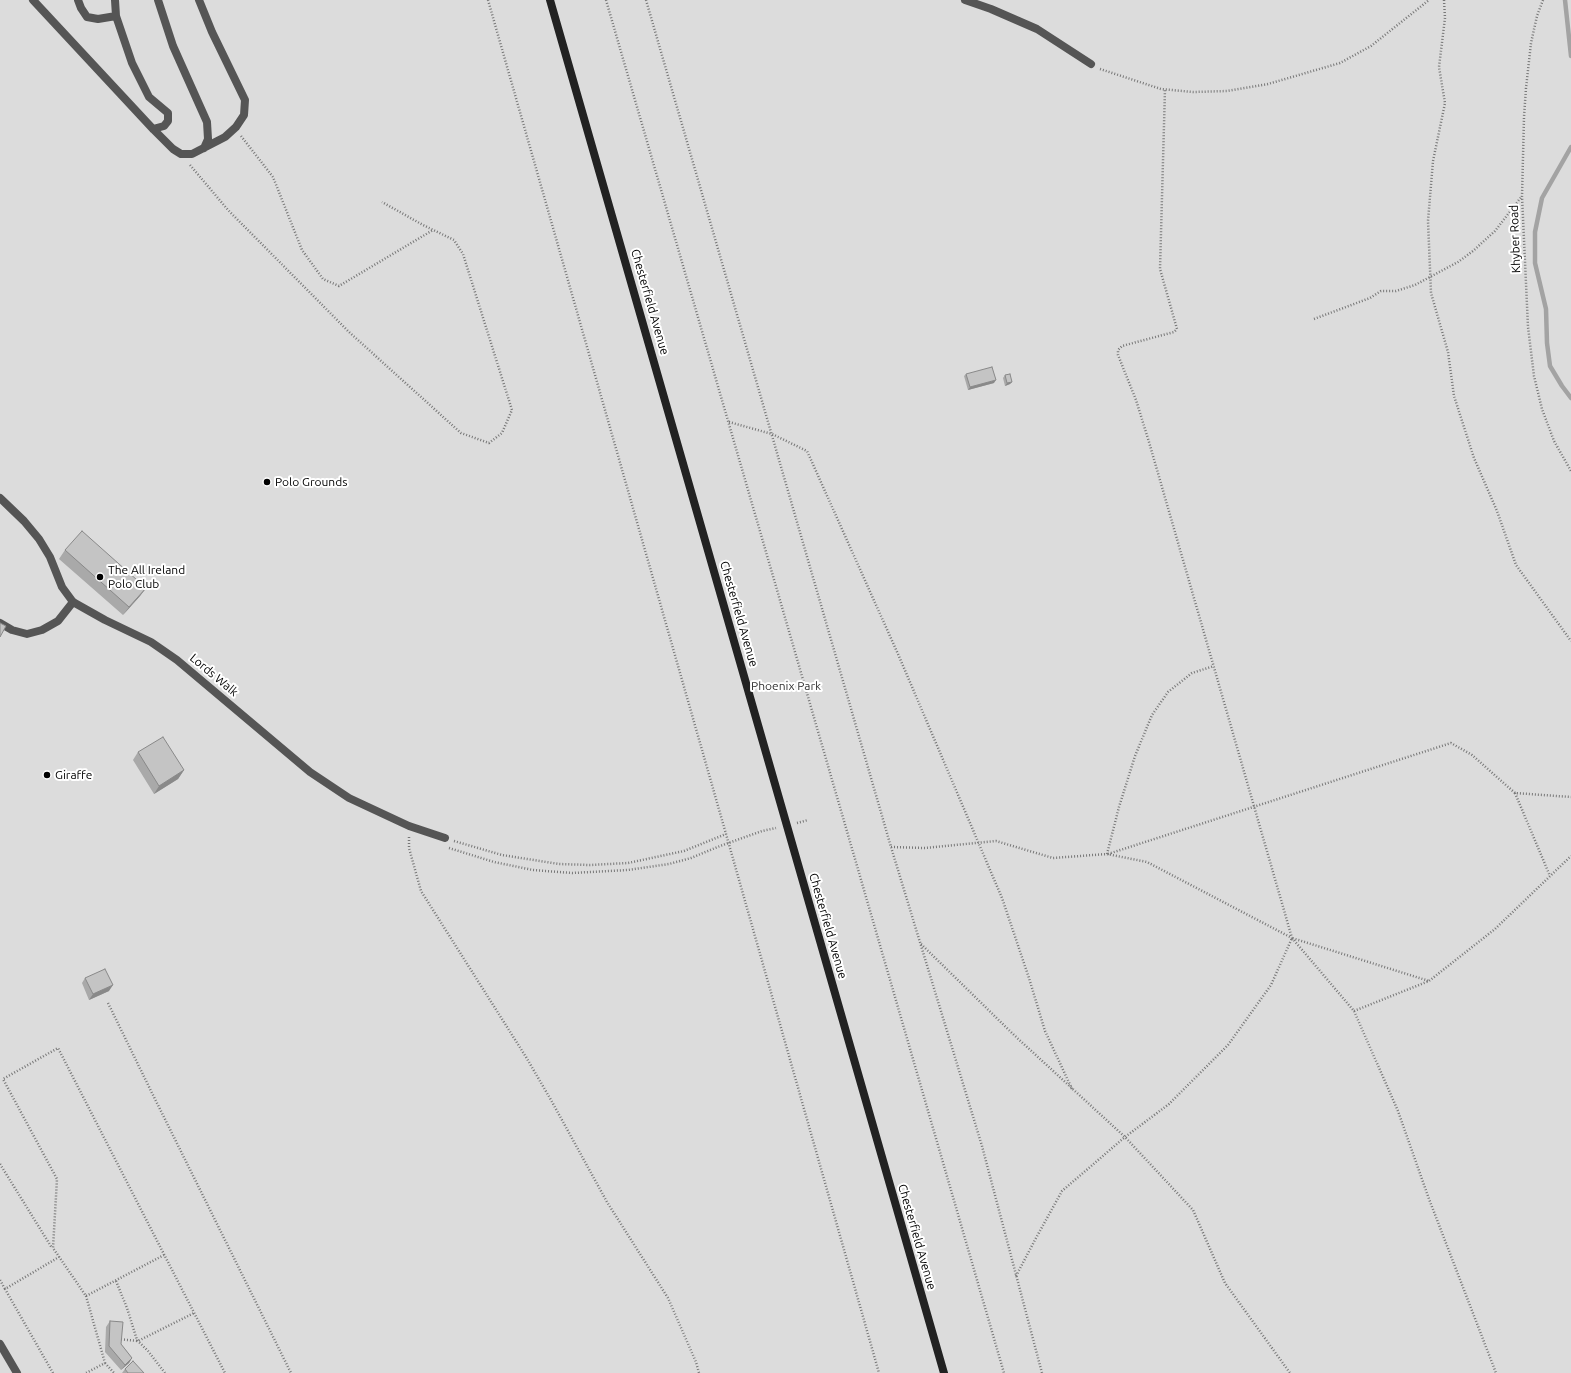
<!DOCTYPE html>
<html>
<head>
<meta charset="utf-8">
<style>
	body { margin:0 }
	canvas { display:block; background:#fff }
</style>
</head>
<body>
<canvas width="1571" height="1373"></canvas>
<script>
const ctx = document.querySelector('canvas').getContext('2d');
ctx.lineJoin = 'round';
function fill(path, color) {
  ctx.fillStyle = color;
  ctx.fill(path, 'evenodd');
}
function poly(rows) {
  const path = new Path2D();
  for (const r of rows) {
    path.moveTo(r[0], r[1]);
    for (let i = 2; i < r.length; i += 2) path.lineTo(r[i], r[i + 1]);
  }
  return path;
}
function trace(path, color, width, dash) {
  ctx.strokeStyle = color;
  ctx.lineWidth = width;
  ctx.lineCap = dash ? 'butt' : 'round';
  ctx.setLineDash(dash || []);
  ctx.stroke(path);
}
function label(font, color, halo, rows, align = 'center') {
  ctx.font = font + ' Ubuntu,sans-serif';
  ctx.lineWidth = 4;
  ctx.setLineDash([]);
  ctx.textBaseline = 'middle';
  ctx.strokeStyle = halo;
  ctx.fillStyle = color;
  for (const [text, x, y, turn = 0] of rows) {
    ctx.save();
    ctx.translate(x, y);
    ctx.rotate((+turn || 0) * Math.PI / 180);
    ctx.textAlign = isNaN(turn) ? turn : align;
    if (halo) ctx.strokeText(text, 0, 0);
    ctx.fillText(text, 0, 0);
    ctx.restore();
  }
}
const green = poly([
	[0,0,1571,0,1571,1373,0,1373]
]);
const stream = poly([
	[1565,0,1571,56],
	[1571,147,1542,198,1535,232,1535,263,1546,309,1547,343,1550,366,1562,386,1571,398]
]);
const path = poly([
	[488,0,726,834,879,1373],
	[606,0,1004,1373],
	[646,0,891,847,982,1146,1042,1373],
	[1444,0,1445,18,1439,67,1445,103,1433,161,1428,221,1431,293,1448,352,1454,396,1474,458,1497,511,1516,565,1571,641],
	[1543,0,1537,16,1531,43,1526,88,1524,117,1522,196,1528,327,1534,376,1542,409,1554,441,1571,471],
	[1100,69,1161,89,1193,92,1227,91,1268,84,1340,63,1371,46,1429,0],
	[241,136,273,177,302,250,323,279,339,286,433,230],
	[190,165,228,210,349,332,461,433,489,443,502,433,512,410,463,254,454,240,423,225,382,202],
	[1314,319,1370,298,1381,291,1396,291,1415,285,1458,262,1473,251,1495,231,1522,196],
	[729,422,772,434,807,451,898,654,1002,898,1029,978,1045,1031,1072,1089],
	[1515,793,1550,876],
	[797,823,808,820],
	[409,837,409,848,421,891,526,1057,551,1100,607,1202,668,1298,696,1362,699,1373],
	[454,841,502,855,559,864,590,865,628,863,684,851,726,834],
	[891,847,925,848,996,841,1053,858,1107,854,1147,862,1292,938,1149,442,1136,400,1118,355,1118,350,1122,346,1174,332,1177,329,1160,269,1165,89],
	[449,848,494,862,533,870,572,873,628,870,669,864,691,858,720,846,762,831,776,828],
	[1107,854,1119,807,1135,756,1152,715,1168,692,1192,673,1214,666],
	[1108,854,1451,743,1472,755,1515,793,1571,797],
	[1292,938,1354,1011,1398,1111,1429,1199,1496,1373],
	[921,944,1014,1035,1125,1137,1193,1210,1225,1283,1290,1373],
	[108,1003,152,1093,291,1373],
	[1354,1011,1429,981,1495,929,1571,856],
	[0,1164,52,1248],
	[164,1255,86,1296,53,1248,57,1179,3,1079,58,1048,225,1373],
	[1016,1276,1036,1238,1062,1191,1125,1137,1169,1104,1228,1045,1271,985,1292,938,1429,981],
	[0,1280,5,1289],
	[116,1281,127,1308,137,1340,148,1351,165,1373],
	[86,1296,105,1363,86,1373],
	[118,1339,138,1341,194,1313],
	[105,1363,114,1373],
	[53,1373,5,1289,59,1257]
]);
const lane = poly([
	[33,0,153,129,173,149,181,154,192,154,225,137,236,127,244,115,245,100,212,32,199,0],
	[78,0,81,8,87,17,98,19,116,16],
	[115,0,116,16,132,63,149,97,168,113,168,121,164,126,153,129],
	[158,0,173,46,207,122,208,139,204,148],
	[965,0,991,9,1037,29,1091,64],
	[0,623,12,630,27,634,42,630,58,621,73,602],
	[0,1344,17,1373]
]);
const street = poly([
	[0,498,24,521,39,539,50,557,62,587,73,602,105,620,151,642,177,660,310,772,349,798,409,826,445,838]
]);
const secondary = poly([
	[550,0,944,1373]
]);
const wall = poly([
	[966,374,994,383,968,390,964,376],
	[1005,375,1012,382,1010,384,1005,386,1003,378],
	[65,550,146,588,140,596,123,615,59,559],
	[138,752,184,770,178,779,154,794,133,760],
	[85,978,109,991,89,1000,82,983],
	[110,1321,121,1344,132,1358,129,1363,121,1370,105,1352,106,1327],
	[125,1369,144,1373,122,1373]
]);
const shadedWall = poly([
	[996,380,994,383,968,390,970,387],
	[1012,382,1010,384,1005,386,1007,383],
	[146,588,140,596,123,615,129,607],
	[184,770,178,779,154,794,159,786],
	[113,985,109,991,89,1000,93,994],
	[132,1358,129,1363,121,1370,125,1365]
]);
const building = poly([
	[992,367,996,380,970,387,966,374,992,367],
	[1010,374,1012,382,1007,383,1005,375,1010,374],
	[82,531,146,588,129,607,65,550,82,531],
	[0,623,6,626,0,637,0,623],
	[163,737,184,770,159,786,138,752,163,737],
	[105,969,113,985,93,994,85,978,105,969],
	[110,1321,123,1322,121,1344,132,1358,125,1365,109,1346,110,1321],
	[133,1361,144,1373,128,1373,125,1369,133,1361]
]);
const markers = [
	[267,482,4,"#000"],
	[100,577,4,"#000"],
	[47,775,4,"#000"]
];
const streetNames = [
	["Khyber Road",1515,239,-92],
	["Chesterfield Avenue",650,302,74],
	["Chesterfield Avenue",739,614,74],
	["Lords Walk",214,675,40],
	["Chesterfield Avenue",828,926,74],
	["Chesterfield Avenue",917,1237,74]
];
const poiNames = [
	["Polo Grounds",275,482],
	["The All Ireland",108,570],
	["Polo Club",108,584],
	["Giraffe",55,775]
];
const parkNames = [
	["Phoenix Park",786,686]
];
fill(green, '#dcdcdc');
trace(stream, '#a3a3a3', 4.5);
trace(path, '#777', 2.5, [1, 2]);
trace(lane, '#555', 8);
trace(street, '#555', 8);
trace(secondary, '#222', 8);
fill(wall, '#a9a9a9');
fill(shadedWall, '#898989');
fill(building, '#c4c4c4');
trace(building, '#898989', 1);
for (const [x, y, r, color] of markers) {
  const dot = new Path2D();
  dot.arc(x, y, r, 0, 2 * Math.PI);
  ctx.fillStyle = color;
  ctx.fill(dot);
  trace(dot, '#fff', 1.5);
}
label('12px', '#000', '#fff', streetNames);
label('12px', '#000', '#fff', poiNames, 'left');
label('12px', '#333', '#fff', parkNames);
</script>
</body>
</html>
